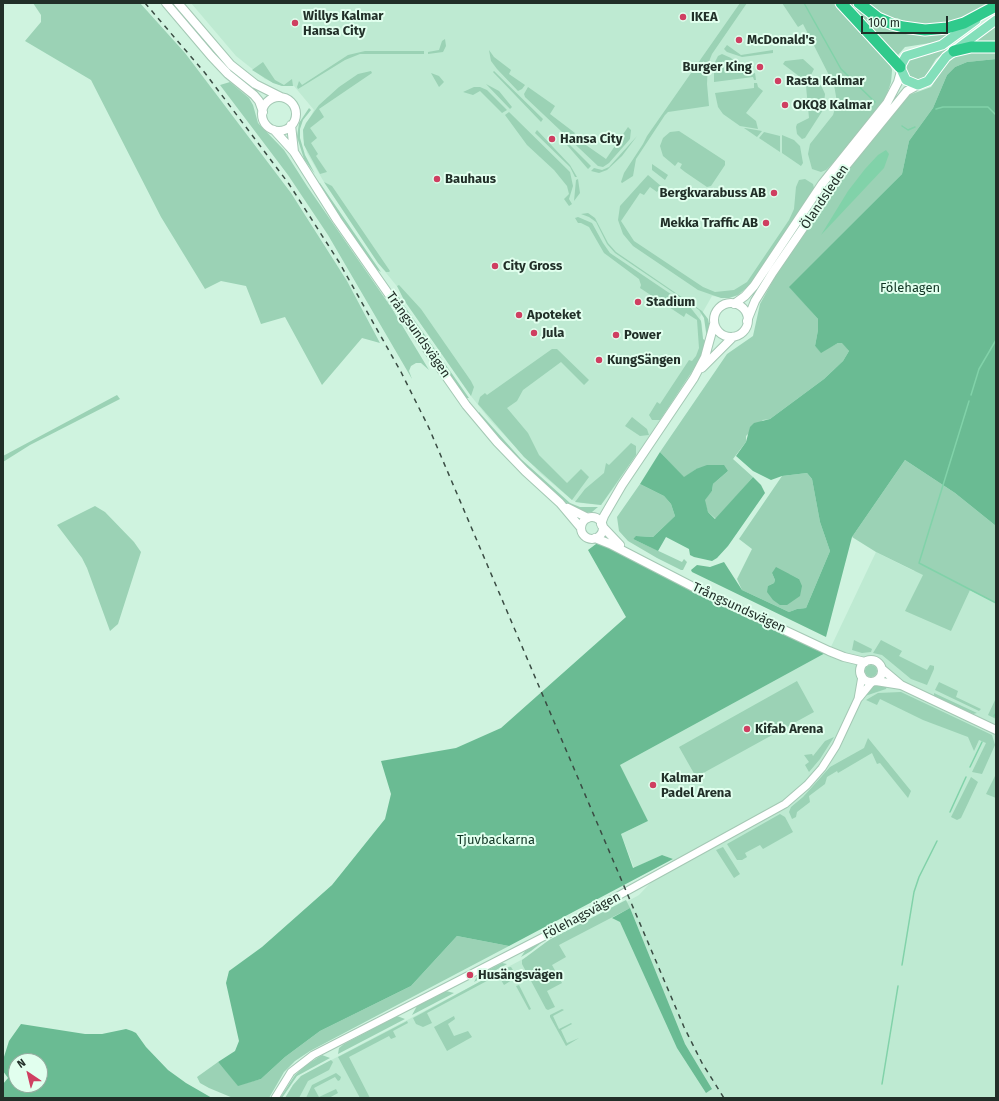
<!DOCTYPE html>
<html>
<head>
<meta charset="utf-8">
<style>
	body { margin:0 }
	#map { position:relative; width:999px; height:1101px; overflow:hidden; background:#cff3df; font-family:"Fira Sans",sans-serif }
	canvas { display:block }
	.frame { position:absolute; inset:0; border:4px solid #212f28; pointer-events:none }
	.north { position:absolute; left:8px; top:1053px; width:40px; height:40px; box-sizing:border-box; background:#e1ffee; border:1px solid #94ac9f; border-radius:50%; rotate:325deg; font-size:11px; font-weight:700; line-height:16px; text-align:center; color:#212f28 }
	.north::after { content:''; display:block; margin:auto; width:14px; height:18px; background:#cf3f61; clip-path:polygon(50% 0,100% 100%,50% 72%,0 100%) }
	.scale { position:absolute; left:861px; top:16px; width:87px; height:18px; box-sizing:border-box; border:2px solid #212f28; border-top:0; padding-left:5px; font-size:12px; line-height:14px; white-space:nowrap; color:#212f28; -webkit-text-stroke:3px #e1ffee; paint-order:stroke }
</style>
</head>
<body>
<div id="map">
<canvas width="999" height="1101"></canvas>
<div class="frame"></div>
<div class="north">N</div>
<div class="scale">100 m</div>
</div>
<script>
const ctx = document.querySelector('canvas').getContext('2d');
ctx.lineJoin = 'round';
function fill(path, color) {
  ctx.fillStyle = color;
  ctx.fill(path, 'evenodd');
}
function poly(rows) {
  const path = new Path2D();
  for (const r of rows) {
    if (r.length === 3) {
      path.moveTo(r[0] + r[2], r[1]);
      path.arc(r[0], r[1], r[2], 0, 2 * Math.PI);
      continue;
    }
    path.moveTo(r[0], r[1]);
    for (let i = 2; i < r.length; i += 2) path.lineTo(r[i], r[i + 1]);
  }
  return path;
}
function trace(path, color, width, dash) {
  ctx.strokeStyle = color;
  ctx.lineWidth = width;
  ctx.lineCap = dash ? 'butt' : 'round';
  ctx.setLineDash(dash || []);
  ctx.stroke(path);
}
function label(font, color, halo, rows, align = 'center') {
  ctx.font = font + ' "Fira Sans",sans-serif';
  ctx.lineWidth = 4;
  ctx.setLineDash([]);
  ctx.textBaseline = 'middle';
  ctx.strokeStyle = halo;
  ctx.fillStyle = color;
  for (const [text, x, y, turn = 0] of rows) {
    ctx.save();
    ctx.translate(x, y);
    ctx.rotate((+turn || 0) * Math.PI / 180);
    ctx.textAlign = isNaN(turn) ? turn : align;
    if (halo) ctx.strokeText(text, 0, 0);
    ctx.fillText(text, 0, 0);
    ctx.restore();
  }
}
const built = poly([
	[191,3,835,3,872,46,889,62,892,70,891,82,886,97,877,109,832,164,753,282,738,295,729,298,712,296,700,317,702,325,703,339,708,343,692,373,614,488,601,505,581,503,572,500,540,473,490,420,471,396,404,300,400,290,378,263,324,182,307,153,303,138,303,130,314,110,294,86,282,86,265,79,236,56],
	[876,552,914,571,928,568,996,603,996,1098,285,1098,293,1085,301,1076,523,959,639,895,673,859,662,855,634,868,621,834,648,821,620,765,829,651]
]);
const green = poly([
	[33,3,140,3,185,53,291,193,347,281,380,343,362,338,322,385,285,317,261,324,246,286,221,281,205,289,161,217,91,80,25,41,41,22,41,15],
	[740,3,747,3,712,54,708,64,707,84,709,106,668,112,665,115,636,159,633,176,622,183,621,182,624,173,643,144,647,136],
	[782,3,835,3,872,46,889,62,892,70,891,82,886,97,877,109,832,164,826,170,821,172,812,169,808,154,810,144,833,115,837,102,834,85,803,24,798,27],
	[846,3,853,3,865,15,883,25,949,32,949,34,937,42,905,47,898,55,872,32],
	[865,3,992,3,974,14,948,24,930,26,902,23,880,14],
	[996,25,996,59,967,62,955,67,947,75,933,108,909,141,902,174,790,287,818,319,818,330,815,346,821,352,838,343,843,343,849,351,843,361,824,379,770,419,763,420,746,436,746,442,733,459,753,477,716,519,708,512,704,500,712,491,713,484,728,471,696,469,684,478,660,452,727,354,753,336,760,304,776,275,847,170,909,95,931,87,950,59],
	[445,39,446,46,443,52,428,54,428,52,439,50,442,41],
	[727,45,741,55,773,50,773,53,742,57,727,52,724,49],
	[945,47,947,50,936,59,925,77,918,80,909,78,905,68,910,59,931,54],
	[489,50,494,57,511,70,509,74,525,85,522,89,518,91,497,69,491,61],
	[365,51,424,51,424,54,360,54,345,60,298,89,297,87,299,81,302,85,348,55],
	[722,54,731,58,739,66,750,69,751,74,755,73,756,80,754,80,753,77,714,82,714,64,718,56],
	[803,59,814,69,811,75,800,77,783,64,785,61],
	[263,62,275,80,284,85,292,79,293,86,282,86,273,83,252,70],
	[371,71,372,73,319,109,324,117,310,128,317,138,311,143,318,154,316,156,327,172,320,174,304,145,303,130,306,123,319,105,339,87,358,74],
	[494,71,543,119,541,122,493,72],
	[431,73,439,76,444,82,439,87],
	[811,81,818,81,820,83,825,94,824,104,823,110,805,138,802,139,797,134,796,127,797,124,809,118,806,86],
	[230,82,249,98,253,105,258,123,284,150,307,186,391,307,429,370,421,363,416,363,411,366,409,371,412,379,328,235,288,175,220,85],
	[754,83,757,83,758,87,763,91,746,113,756,121,758,129,740,126,723,114,718,107,715,93,754,88],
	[486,84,499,91,512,107,510,109],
	[474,87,480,87,487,90,507,110,502,113,480,91,473,95,463,92],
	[528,87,555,106,550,114,575,133,573,136,606,159,628,127,631,130,630,139,609,163,603,167,598,166,525,97,524,94],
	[309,108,311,110,303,120,300,129,300,138,305,155,315,174,304,159,297,137,299,123],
	[509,112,570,172,573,186,569,199,572,204,569,206,564,199,569,194,567,186,554,170,527,145,505,115],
	[744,128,745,128,762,131,757,137],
	[537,130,570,165,577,177,575,177,570,167,535,133],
	[679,131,725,161,725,165,711,186,707,187,685,172,680,168,682,164,678,162,675,166,663,156,660,146,663,138,670,132],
	[764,132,780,136,780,152,759,138],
	[782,135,794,140,800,146,803,163,801,166,782,153],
	[637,136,622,156,607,170,599,173,591,171,594,168,602,170,609,167],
	[568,143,591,166,588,169,567,145],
	[652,164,668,175,665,180,652,170],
	[648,175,661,186,657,192,650,187,644,195,640,193,621,221,634,241,703,287,715,292,734,290,747,282,789,220,794,209,796,187,799,180,805,179,813,184,814,188,813,192,753,282,738,295,729,298,721,298,698,290,633,246,623,234,618,220,620,206],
	[578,179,580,193,574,201,576,180],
	[324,182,332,186,390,271,389,272,386,272,378,263],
	[319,183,320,183,381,272,376,269,339,215],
	[588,213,595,218,608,243,616,252,702,311,708,319,710,328,707,339,704,318,699,310,615,253,607,244,596,222,589,217,581,214],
	[578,217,592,223,603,243,610,253,690,307,701,321,703,339,708,343,704,353,660,420,652,420,649,415,657,402,660,404,689,360,692,361,696,356,699,348,697,320,686,313,684,317,640,288,641,285,639,279,604,253,589,227,581,223,578,223,575,218],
	[399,285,421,309,471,381,474,387,471,396,404,300,397,286],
	[395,289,401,301,469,398,466,398,397,300,395,296],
	[552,349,557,349,589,380,584,385,561,362,523,390,517,401,507,408,528,433,539,455,567,483,581,469,589,477,572,500,524,457,478,404,480,397,485,393,487,395],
	[117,395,120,399,30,445,3,462,3,456],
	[479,412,521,459,570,503,580,507,598,507,592,512,583,513,570,506,536,477,499,439,479,415],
	[632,417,647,429,649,435,640,436,625,426],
	[631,443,636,446,636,455,601,505,575,502,585,489,604,473,606,463,609,465],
	[905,460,955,493,996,526,996,603,970,590,951,631,905,611,923,575,876,552,852,537],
	[807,473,812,479,820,522,830,551,806,608,797,609,789,612,742,590,737,579,752,549,739,539,782,476],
	[772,573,789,574,799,579,768,586,774,583,775,580],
	[640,484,664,496,671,504,675,516,653,537,637,536,633,539,682,562,684,559,687,562,683,570,681,570,657,558,628,541,619,531,617,517],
	[95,506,105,512,134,542,141,552,118,624,110,631,87,568,82,558,57,525],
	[854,640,872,649,871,652,862,653,852,650],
	[881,640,902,651,899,656,927,670,930,665,934,666,934,669,927,685,911,679,882,655,873,653],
	[871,671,6],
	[797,681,814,712,696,777,679,747],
	[939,682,958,691,956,697,981,709,979,711,935,690],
	[875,685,887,686,886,689,865,696],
	[901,692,992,735,995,745,982,774,972,772,986,743,979,740,974,751,968,737,923,720,880,699,877,705,866,700,878,693],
	[934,693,977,713,973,714,934,696],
	[996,698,996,719,988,715],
	[834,737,820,759,809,772,805,765,809,762,804,755,812,754,813,756,825,741],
	[868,738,911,791,908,798,880,763,877,764,872,753,838,773,837,771,827,777,825,784,809,796,810,802,797,812,796,817,792,819,789,812,791,807,803,797,830,767,864,748],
	[996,774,996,798,986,794],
	[971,777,978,782,961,818,957,820,951,817],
	[780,814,785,817,793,832,763,849,760,845,745,853,747,857,742,860,737,860,727,844],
	[723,847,740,874,734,878,716,850],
	[626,900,630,908,559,945,566,957,552,965,562,983,547,991,555,1007,548,1010,546,1009,522,964,522,960,549,940],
	[457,936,509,946,310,1051,295,1061,284,1072,269,1098,233,1098,209,1088,200,1083,197,1077,218,1062,238,1085,261,1079,285,1057,320,1031,411,986],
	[545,940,531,951,521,957,525,951],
	[502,963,507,964,474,982,478,975],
	[511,967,516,975,512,980,504,985,498,975,427,1013,432,1023,423,1027,416,1024,413,1018,505,968],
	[519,985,531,1009,529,1010,516,986],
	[446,991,454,993,412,1015,417,1006],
	[562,1009,564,1010,553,1016,559,1029,571,1023,572,1024,561,1030,567,1043,579,1038,566,1046,550,1017,550,1015],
	[397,1016,405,1019,338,1054,339,1048,344,1044],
	[454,1016,455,1019,448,1024,454,1036,468,1031,472,1037,447,1051,434,1027],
	[407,1021,408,1023,393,1031,396,1037,391,1039,389,1036,349,1057,370,1098,360,1098,338,1057],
	[322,1055,330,1058,297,1076,282,1098,280,1098,295,1075,306,1065],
	[331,1060,333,1062,329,1070,308,1081,299,1098,285,1098,293,1085,301,1076],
	[336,1073,341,1077,340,1080,338,1081,335,1077,314,1088,319,1097,336,1089,338,1093,329,1098,306,1098,312,1085]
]);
const forest = poly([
	[996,59,996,526,955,493,905,460,852,537,826,637,692,572,691,570,697,565,710,567,724,562,742,590,789,612,797,609,806,608,830,551,820,522,812,479,807,473,782,476,771,480,753,471,736,456,746,442,750,427,754,423,770,419,824,379,843,361,849,351,842,343,838,343,821,353,815,346,818,330,818,319,789,287,902,174,909,141,933,108,947,75,955,67,967,62],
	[660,452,684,477,696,469,707,465,724,465,728,471,713,484,712,491,705,500,708,512,715,519,753,477,761,485,765,493,728,546,717,558,712,561,694,557,690,555,689,549,666,537,658,551,633,539,636,536,653,537,675,516,671,504,664,496,640,484],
	[600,541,829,651,620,765,648,821,621,834,633,868,662,855,673,859,509,946,457,936,411,986,320,1031,285,1057,261,1079,238,1086,218,1062,235,1051,239,1041,226,983,229,971,262,947,332,885,385,819,391,794,381,761,456,748,501,728,626,617,588,550],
	[776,567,799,579,802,586,800,596,787,605,780,605,773,600,767,592,768,586,774,583,775,580,772,573],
	[630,908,685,1044,712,1089,706,1093,677,1048,620,922,612,918],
	[21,1024,85,1034,102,1034,126,1029,132,1031,136,1033,146,1047,168,1070,186,1083,212,1098,3,1098,3,1084,8,1078,3,1071,3,1060,9,1041],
	[16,1061,40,1061,40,1085,16,1085]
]);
const water = poly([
	[886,150,889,154,884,168,821,235,848,191,865,169,878,155]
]);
const stream = poly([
	[804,3,841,69,875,102],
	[936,109,943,107,988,107,996,115],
	[902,126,908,130,915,127],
	[971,395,979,369,996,340],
	[969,401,919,563,996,603],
	[994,716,996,713],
	[970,767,982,742],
	[950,812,966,777],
	[902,965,914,892,919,877,937,841],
	[882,1084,898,986]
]);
const tertiary = poly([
	[859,698,872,682],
	[275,1098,291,1072,313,1055,547,935,785,804,807,785,822,768,836,746,858,699,862,676]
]);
const secondary = poly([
	[166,3,211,56,228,74,254,95,259,101,263,112],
	[178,3,231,65,255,84,281,97],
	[279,114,17],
	[291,125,294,152],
	[274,130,294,152,337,220,466,405,497,442,525,471,560,503,581,528],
	[731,320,17],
	[734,304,745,296,754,286,822,184,887,103,898,82,901,71],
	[747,321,755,301,773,272,845,167,907,91,918,85],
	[702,368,733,337],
	[568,508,588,518],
	[592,528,11],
	[601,524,604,516,622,485,694,378,705,357,714,324],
	[602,526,620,545],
	[595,538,610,544,701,591,829,651,844,657,865,662],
	[871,671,11],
	[882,669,901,685],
	[876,681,901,685,996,730]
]);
const primary = poly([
	[976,20,942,45,906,56,900,67,906,80,918,85,928,81,946,57,996,20]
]);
const motorway = poly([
	[841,3,900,67],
	[859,3,878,18,892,24,903,27,925,30,947,28,964,23,994,7],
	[954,51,971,47,996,47]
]);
const rail = poly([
	[145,3,205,73,289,184,339,262,401,372,429,428,684,1027,702,1063,724,1098]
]);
const markers = [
	[683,17,4,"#cf3f61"],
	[295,23,4,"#cf3f61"],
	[739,40,4,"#cf3f61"],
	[760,67,4,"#cf3f61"],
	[778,81,4,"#cf3f61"],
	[785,105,4,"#cf3f61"],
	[552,139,4,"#cf3f61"],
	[437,179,4,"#cf3f61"],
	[774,193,4,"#cf3f61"],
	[766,223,4,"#cf3f61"],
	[495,266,4,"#cf3f61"],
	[638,302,4,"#cf3f61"],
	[519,315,4,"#cf3f61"],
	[534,333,4,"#cf3f61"],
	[616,335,4,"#cf3f61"],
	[599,360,4,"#cf3f61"],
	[747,729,4,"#cf3f61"],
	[653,785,4,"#cf3f61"],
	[470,975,4,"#cf3f61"]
];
const poiNames = [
	["Willys Kalmar",303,16],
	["Hansa City",303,31],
	["IKEA",691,17],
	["McDonald's",747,40],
	["Burger King",752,67,"right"],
	["Rasta Kalmar",786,81],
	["OKQ8 Kalmar",793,105],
	["Hansa City",560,139],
	["Bauhaus",445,179],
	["Bergkvarabuss AB",766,193,"right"],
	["Mekka Traffic AB",758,223,"right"],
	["City Gross",503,266],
	["Stadium",646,302],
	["Apoteket",527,315],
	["Jula",542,333],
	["Power",624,335],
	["KungSängen",607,360],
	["Kifab Arena",755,729],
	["Kalmar",661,778],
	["Padel Arena",661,793],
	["Husängsvägen",478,975]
];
const streetNames = [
	["Ölandsleden",825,197,-56],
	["Trångsundsvägen",418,335,55],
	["Trångsundsvägen",739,608,25],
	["Fölehagsvägen",582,916,-28]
];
const parkNames = [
	["Fölehagen",910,288],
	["Tjuvbackarna",496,840]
];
fill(built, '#beead2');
fill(green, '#9bd2b5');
fill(forest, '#6abb93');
fill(water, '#81d2a9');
trace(stream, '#81d2a9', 1.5);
trace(tertiary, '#a4c8b4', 9);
trace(secondary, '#a4c8b4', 10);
trace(primary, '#fff', 11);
trace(motorway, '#fff', 13);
trace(tertiary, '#fff', 7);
trace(secondary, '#fff', 8);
trace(primary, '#83dfba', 9);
trace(motorway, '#30ca8c', 11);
trace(rail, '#3a4c43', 1.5, [5, 5]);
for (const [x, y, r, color] of markers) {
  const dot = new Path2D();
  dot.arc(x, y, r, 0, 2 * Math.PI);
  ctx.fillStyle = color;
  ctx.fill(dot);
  trace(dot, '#e1ffee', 1.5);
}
label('bold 13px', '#212f28', '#e1ffee', poiNames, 'left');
label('13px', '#212f28', '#e1ffee', streetNames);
label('13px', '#123625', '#e1ffee', parkNames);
</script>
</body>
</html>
